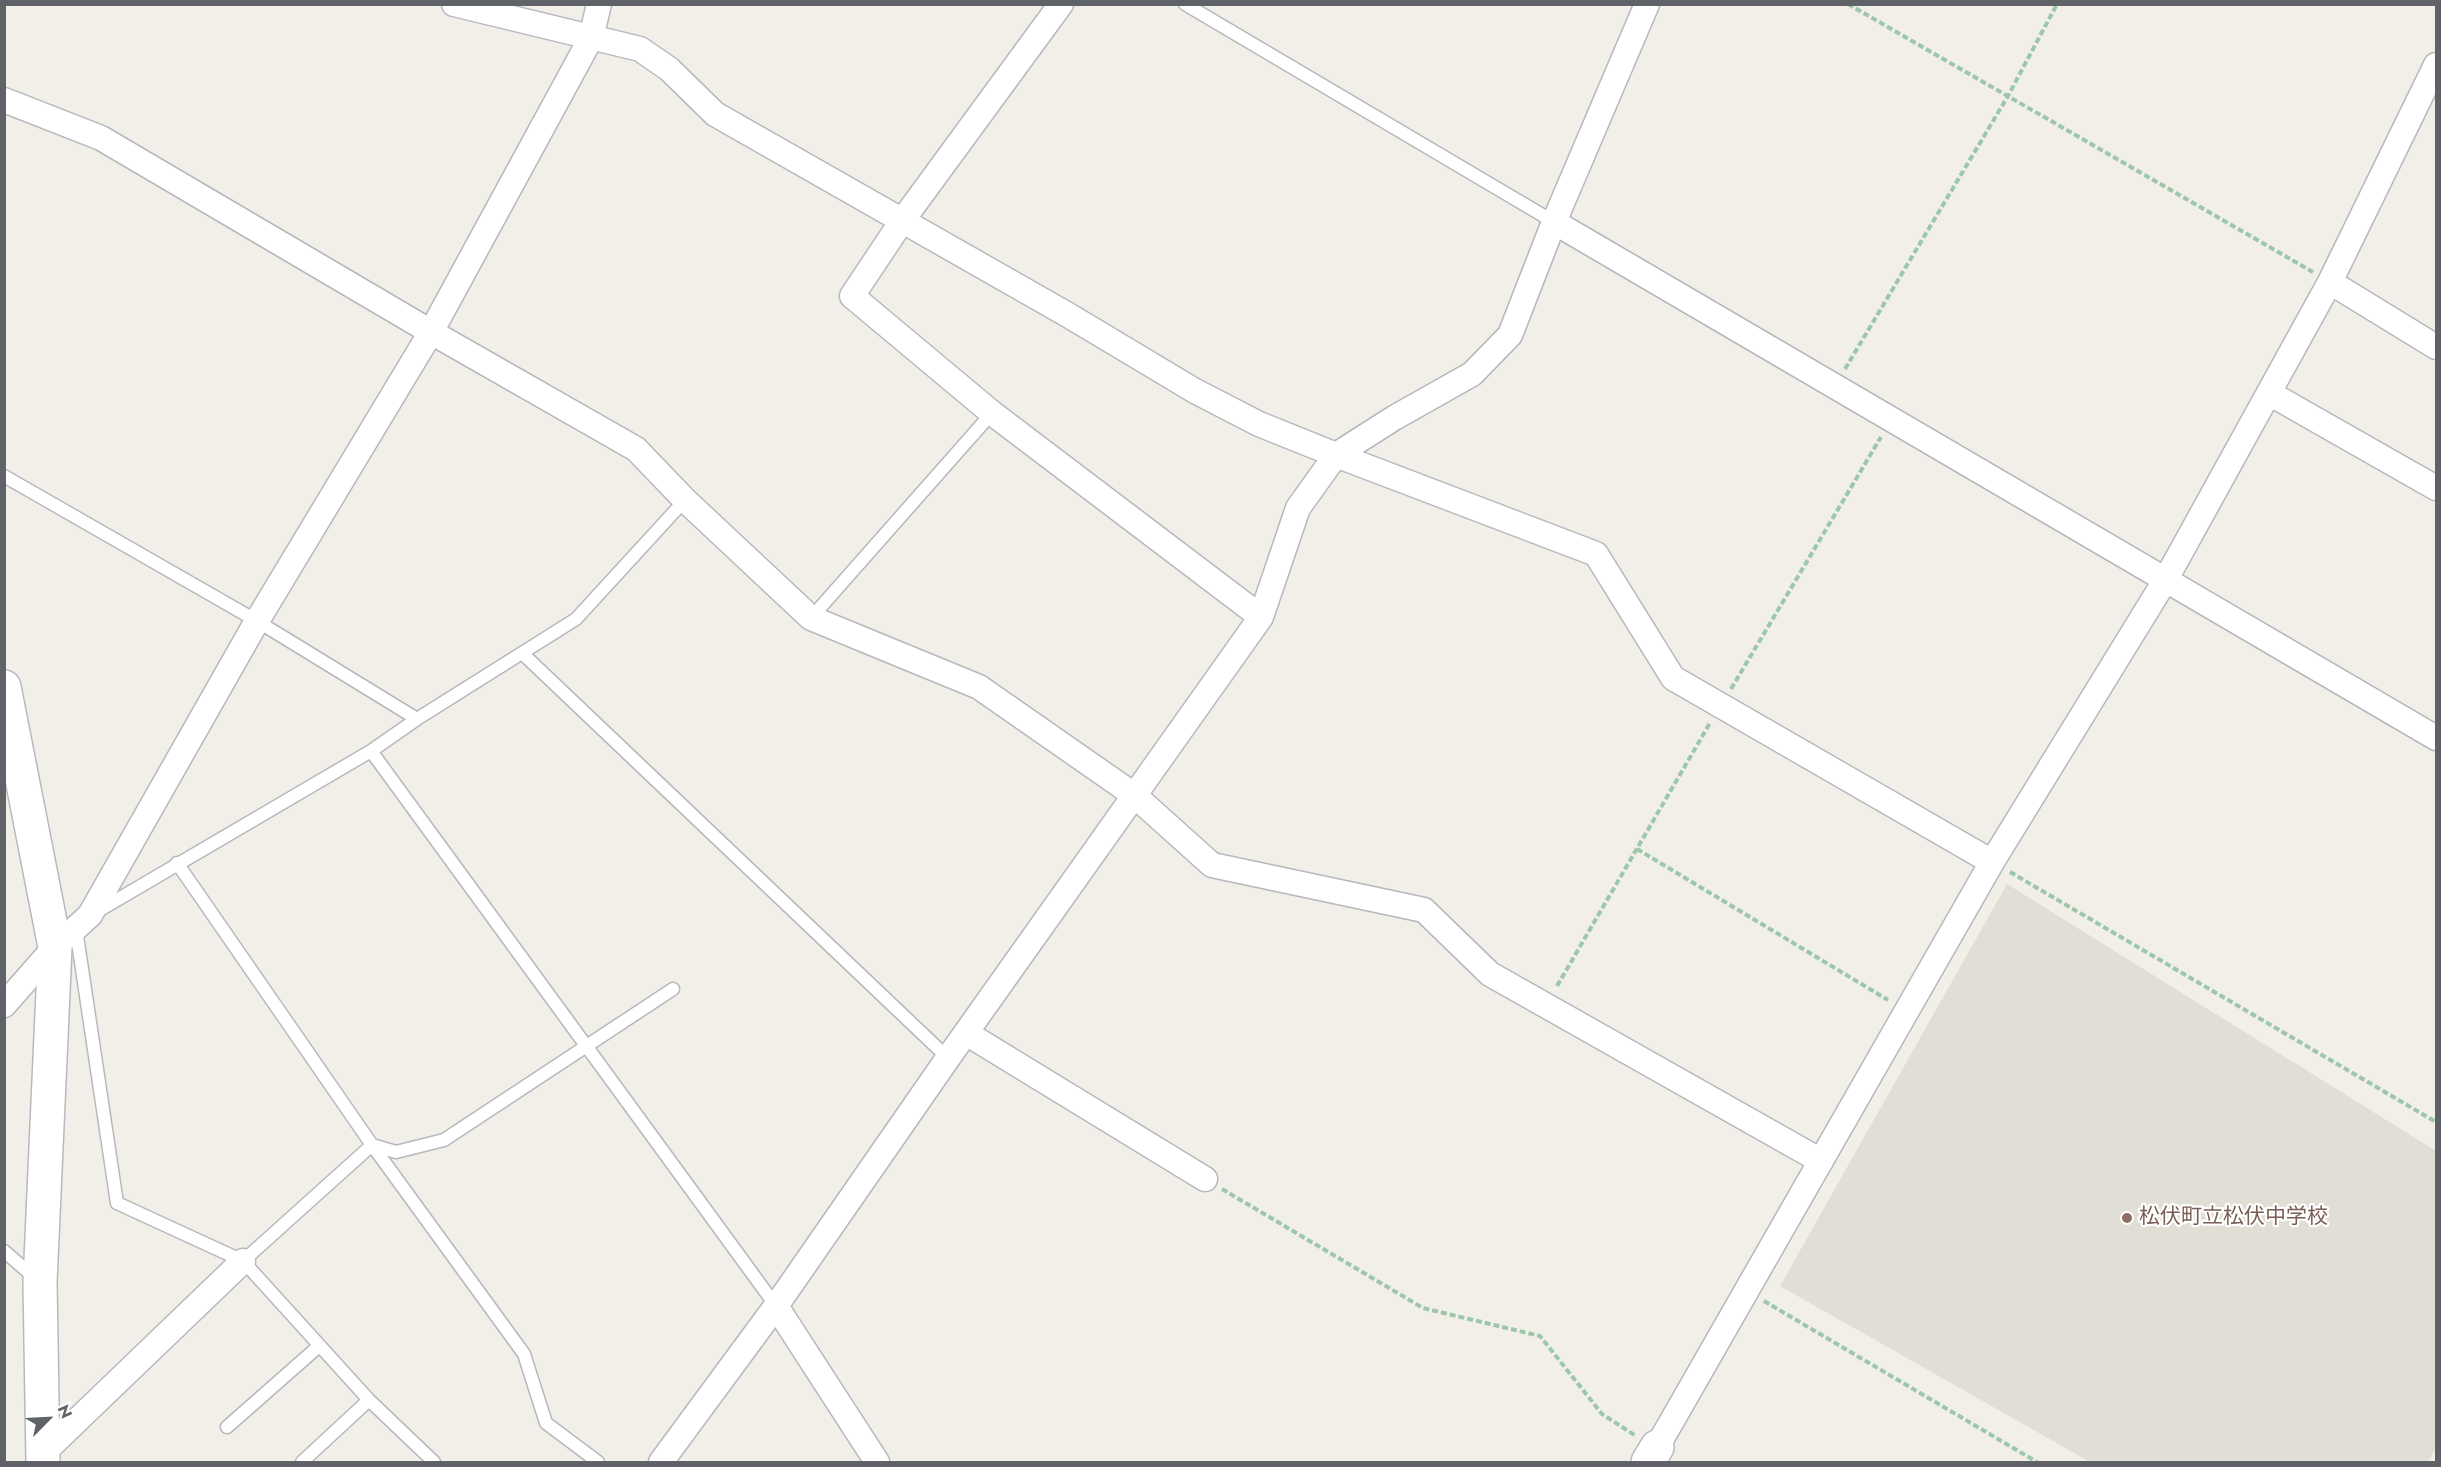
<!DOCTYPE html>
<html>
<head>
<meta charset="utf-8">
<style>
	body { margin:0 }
	#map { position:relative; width:2441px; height:1467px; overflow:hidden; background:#f1efe8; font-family:Jost,sans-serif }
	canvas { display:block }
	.frame { position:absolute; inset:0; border:6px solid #5f6368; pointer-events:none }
	.north { position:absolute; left:18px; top:1389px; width:60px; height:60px; -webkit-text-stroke:4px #fff; paint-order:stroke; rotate:66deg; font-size:16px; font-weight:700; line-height:24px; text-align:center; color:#5f6368 }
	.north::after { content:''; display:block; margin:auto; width:21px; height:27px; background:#5f6368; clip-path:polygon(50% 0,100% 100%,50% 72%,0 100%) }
</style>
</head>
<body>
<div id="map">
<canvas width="2441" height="1467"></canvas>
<div class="frame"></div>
<div class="north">N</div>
</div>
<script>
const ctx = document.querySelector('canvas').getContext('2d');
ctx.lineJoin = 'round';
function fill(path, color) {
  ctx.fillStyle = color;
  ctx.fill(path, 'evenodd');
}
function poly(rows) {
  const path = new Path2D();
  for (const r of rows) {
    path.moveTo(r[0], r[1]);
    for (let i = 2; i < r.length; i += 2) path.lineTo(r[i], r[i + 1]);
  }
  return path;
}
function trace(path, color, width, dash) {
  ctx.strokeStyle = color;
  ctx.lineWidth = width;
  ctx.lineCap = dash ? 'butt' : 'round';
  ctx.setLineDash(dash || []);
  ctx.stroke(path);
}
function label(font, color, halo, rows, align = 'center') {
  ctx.font = font + ' Jost,"Noto Sans JP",sans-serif';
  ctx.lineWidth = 4.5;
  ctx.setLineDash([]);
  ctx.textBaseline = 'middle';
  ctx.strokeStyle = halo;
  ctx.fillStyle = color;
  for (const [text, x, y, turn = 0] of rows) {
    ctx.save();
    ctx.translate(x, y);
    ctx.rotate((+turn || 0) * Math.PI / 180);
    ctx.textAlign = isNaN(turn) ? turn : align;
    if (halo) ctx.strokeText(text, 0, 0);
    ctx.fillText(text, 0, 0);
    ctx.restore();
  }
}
const education = poly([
	[2007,884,2436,1151,2436,1448,2428,1462,2090,1462,1780,1286]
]);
const path = poly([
	[1848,4,2313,272],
	[1845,369,2008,96,2057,4],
	[1731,689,1881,437],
	[1637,849,1888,1000],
	[2010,872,2436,1122],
	[1557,986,1710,723],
	[1222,1189,1423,1308,1540,1336,1602,1414,1636,1436],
	[1764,1301,2037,1462]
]);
const lane = poly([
	[1185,4,1554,222],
	[4,476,257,621,417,719],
	[811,618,992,413],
	[522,653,948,1058],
	[371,751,776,1306],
	[177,863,372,1145,243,1261],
	[98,911,371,751,417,719,576,619,685,500],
	[76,929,117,1203,243,1261,369,1400,434,1462],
	[372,1145,524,1354,546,1423,598,1462],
	[372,1145,396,1152,444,1140,673,989],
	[4,1251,35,1278],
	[227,1427,319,1346],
	[302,1462,369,1400]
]);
const street = poly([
	[454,4,640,49,669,69,715,114,1068,315,1195,391,1259,424,1336,455,1596,554,1673,678,1992,862],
	[1061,4,902,221,852,296,992,413,1261,617],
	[4,100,101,138,431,332,636,449,685,500,811,618,979,687,1134,795,1212,865,1424,910,1490,974,1821,1161],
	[1554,222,2436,738],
	[2330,282,2436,347],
	[2269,393,2436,488],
	[4,1005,55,947,90,915,257,621,431,332,591,38,599,4],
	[966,1033,1205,1179],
	[776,1306,877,1462],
	[1657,1447,1992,862,2166,579,2330,282,2436,65],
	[41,1455,243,1261],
	[661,1462,776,1306,948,1058,1261,617,1298,508,1336,455,1394,418,1472,374,1510,335,1554,222,1647,4]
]);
const secondary = poly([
	[4,687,55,947,40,1282,43,1462],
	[1648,1462,1657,1447]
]);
const markers = [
	[2127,1218,6,"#8d6e63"]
];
const educationNames = [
	["松伏町立松伏中学校",2139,1218]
];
fill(education, '#e1ded6');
trace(lane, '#b5b8bc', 15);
trace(street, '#b5b8bc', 27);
trace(secondary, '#b6babf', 36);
trace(path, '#9cc7a9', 4, [6, 3]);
trace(lane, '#fff', 12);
trace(street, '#fff', 24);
trace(secondary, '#fff', 33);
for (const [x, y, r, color] of markers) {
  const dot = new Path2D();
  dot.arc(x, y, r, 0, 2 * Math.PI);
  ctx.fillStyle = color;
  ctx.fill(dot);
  trace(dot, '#fff', 2);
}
label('21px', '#785e54', '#fff', educationNames, 'left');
</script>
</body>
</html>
